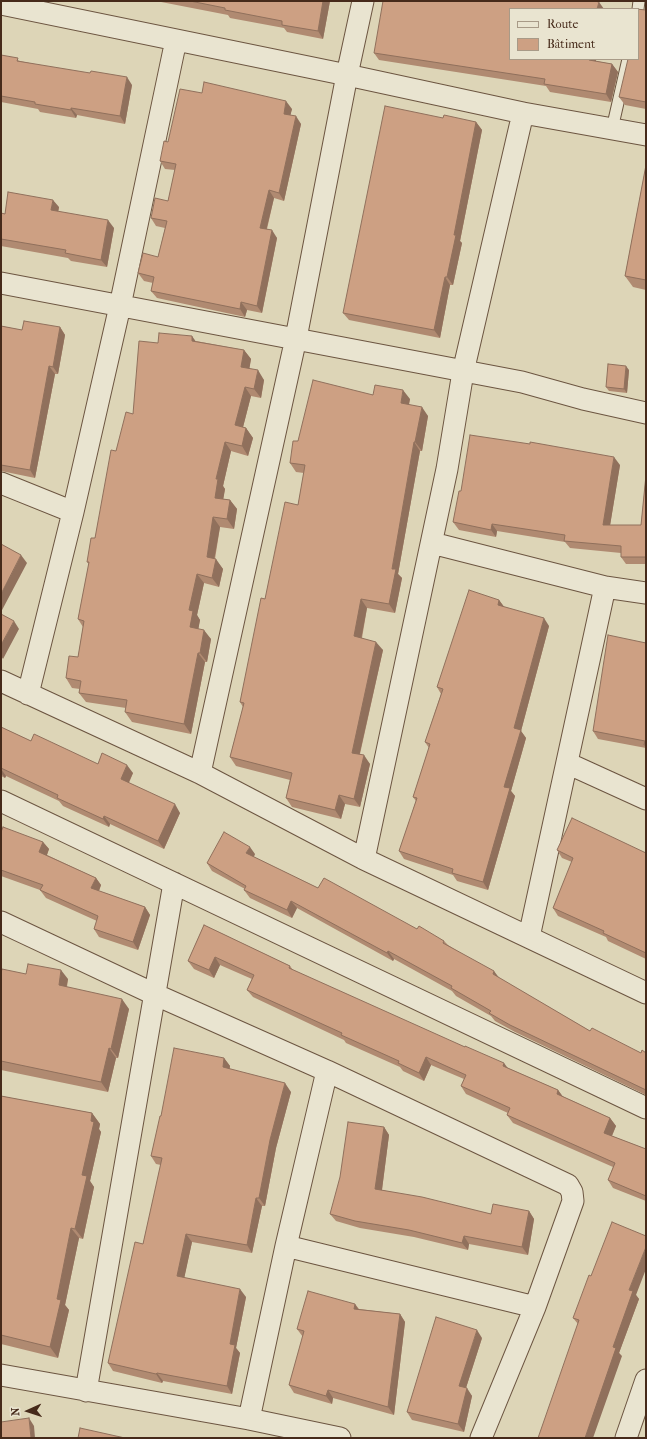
<!DOCTYPE html>
<html>
<head>
<meta charset="utf-8">
<style>
	body { margin:0 }
	#map { position:relative; width:647px; height:1439px; overflow:hidden; background:#ddd5b7; font-family:"IM FELL French Canon",serif }
	canvas { display:block }
	.frame { position:absolute; inset:0; border:2px solid #462a1a; pointer-events:none }
	.legend { position:absolute; left:509px; top:8px; width:130px; height:52px; box-sizing:border-box; background:#e9e4d0; border:1px solid #a89a87; margin:0; padding:5px 7px; list-style:none; font-size:12px; color:#462a1a }
	.legend li { display:flex; align-items:center; gap:8px; height:20px }
	.legend b { width:20px; border:1px solid #a89a87 }
	.north { position:absolute; left:8px; top:1391px; width:40px; height:40px; -webkit-text-stroke:3px #e9e4d0; paint-order:stroke; rotate:267deg; font-size:11px; font-weight:700; line-height:16px; text-align:center; color:#462a1a }
	.north::after { content:''; display:block; margin:auto; width:14px; height:18px; background:#462a1a; clip-path:polygon(50% 0,100% 100%,50% 72%,0 100%) }
</style>
</head>
<body>
<div id="map">
<canvas width="647" height="1439"></canvas>
<div class="frame"></div>
<ul class="legend">
<li><b style="height:5px;background:#e9e4d0"></b>Route</li>
<li><b style="height:11px;background:#cda083"></b>Bâtiment</li>
</ul>
<div class="north">N</div>
</div>
<script>
const ctx = document.querySelector('canvas').getContext('2d');
ctx.lineJoin = 'round';
function poly(rows) {
  const path = new Path2D();
  for (const r of rows) {
    path.moveTo(r[0], r[1]);
    for (let i = 2; i < r.length; i += 2) path.lineTo(r[i], r[i + 1]);
  }
  return path;
}
function trace(path, color, width, dash) {
  ctx.strokeStyle = color;
  ctx.lineWidth = width;
  ctx.lineCap = dash ? 'butt' : 'round';
  ctx.setLineDash(dash || []);
  ctx.stroke(path);
}
function fill(path, color) {
  ctx.fillStyle = color;
  ctx.fill(path, 'evenodd');
}
const lane = poly([
	[638,9,639,1],
	[612,129,628,59]
]);
const street = poly([
	[1,4,347,75,523,113,646,135],
	[1,283,522,382,583,399,646,413],
	[1,483,73,512],
	[432,543,605,587,646,593],
	[1,681,200,773,364,859,646,993],
	[28,694,73,512,120,306,176,40],
	[567,763,646,799],
	[200,773,296,338,347,75,363,1],
	[1,801,646,1108],
	[364,859,447,469,463,372,523,113],
	[1,922,154,994,327,1071,568,1185,572,1192,573,1201,535,1307,481,1438],
	[529,937,605,587],
	[286,1246,535,1307],
	[1,1375,249,1419,340,1438],
	[86,1391,174,883],
	[249,1419,286,1246,327,1071],
	[626,1438,646,1380]
]);
const wall = poly([
	[156,1,330,1,323,39,287,32,284,28,230,18,228,15],
	[646,10,646,109,625,105,619,97],
	[374,53,596,59,596,61,612,64,618,72,611,102,550,92,546,86,379,60],
	[1,55,20,61,132,85,125,124,77,115,76,118,40,112,38,109,1,102],
	[202,93,292,109,290,115,301,124,284,201,274,198,267,229,277,238,262,313,247,310,245,317,157,298,151,291,153,283,144,281,138,273,158,257,165,228,156,226,151,218,168,201,175,170,165,169,160,161,168,142],
	[443,118,476,122,482,130,460,241,462,243,453,285,450,285,440,338,349,320,343,313],
	[646,165,646,290,633,287,625,276],
	[59,207,58,212,114,228,107,267,71,261,68,258,1,246,1,213,5,214],
	[1,326,22,330,60,327,65,335,58,374,55,374,35,478,1,471],
	[196,341,244,350,251,359,249,369,264,380,261,398,251,396,243,427,246,428,253,438,248,456,231,451,223,486,225,489,223,499,230,500,237,509,234,529,220,527,215,559,223,569,219,587,204,583,197,615,200,620,198,629,211,639,207,662,205,662,191,734,132,722,125,712,126,708,86,702,79,693,80,689,72,688,66,678,78,657,83,627,78,619,89,564,87,562,95,538,116,451,133,414,158,343],
	[629,370,627,393,609,391,606,387],
	[373,395,410,399,409,405,428,416,422,451,420,451,398,574,402,578,395,613,367,608,362,638,383,650,360,754,370,764,360,807,345,804,341,819,292,807,286,798,290,780,236,766,230,757,243,707,240,702,265,599,298,505,304,473,296,472,290,463,298,441],
	[620,465,610,525,641,525,646,475,646,564,626,564,621,557,621,553,570,548,565,542,497,531,496,537,459,530,453,522,461,491],
	[499,600,504,607,549,626,521,731,526,738,511,791,515,796,488,890,457,881,453,875,404,859,399,851,416,801,413,797,429,748,425,742,441,694,437,687],
	[646,643,646,748,598,739,593,731],
	[1,727,31,741,98,764,133,773,129,783,180,813,164,849,110,824,109,827,63,806,59,801,6,776,5,778,1,776],
	[1,832,43,842,49,849,47,855,96,878,101,885,99,891,145,907,150,915,138,950,99,937,94,929,97,921,46,898,40,890,1,876],
	[557,850,646,853,646,959,608,941,606,937,558,916,553,908,572,862,562,858],
	[255,854,254,857,318,888,417,929,444,941,448,945,499,978,590,1031,641,1053,646,1053,646,1095,515,1032,495,1021,491,1016,456,996,452,991,394,959,393,961,297,908,292,918,250,898,244,890,245,889,212,871,207,863],
	[204,925,290,966,293,970,508,1068,558,1090,562,1096,610,1118,616,1126,612,1136,646,1149,646,1201,613,1188,608,1180,613,1167,513,1123,507,1115,508,1113,466,1094,461,1086,464,1079,431,1065,424,1081,403,1071,400,1067,346,1043,344,1040,253,997,247,990,252,979,220,965,214,978,194,969,188,961],
	[1,973,26,974,68,979,67,987,129,1009,118,1058,116,1058,108,1092,1,1070],
	[224,1058,230,1066,230,1069,291,1092,276,1148,265,1206,262,1206,252,1253,192,1242,184,1278,246,1297,236,1348,240,1353,232,1394,163,1381,162,1383,113,1371,108,1363,143,1244,161,1165,156,1164,151,1156,161,1116],
	[1,1096,92,1113,100,1124,99,1129,101,1132,90,1181,94,1187,83,1239,79,1238,65,1305,69,1310,58,1358,1,1344],
	[384,1127,389,1135,382,1190,491,1214,529,1211,534,1219,528,1255,469,1244,468,1250,414,1237,360,1228,336,1221,330,1214],
	[636,1295,639,1299,619,1353,622,1356,578,1324,573,1318],
	[355,1304,359,1309,400,1314,405,1322,394,1415,333,1398,332,1404,294,1393,289,1385,303,1337,297,1329],
	[482,1338,466,1388,472,1396,464,1432,412,1420,407,1412]
]);
const shadedWall = poly([
	[323,1,330,1,323,39,318,31],
	[599,2,604,9,597,9],
	[589,59,596,59,595,68,589,60],
	[612,64,618,72,611,102,606,94],
	[127,77,132,85,125,124,120,116],
	[286,101,292,109,289,121,284,114],
	[71,108,77,115,76,118,71,110],
	[296,116,301,124,284,201,279,193],
	[476,122,482,130,460,241,462,243,453,285,447,277,454,235],
	[269,190,274,198,265,235,260,228],
	[53,200,59,207,57,218,51,210],
	[108,220,114,228,107,267,101,260],
	[272,230,277,238,262,313,257,306],
	[445,277,450,285,440,338,434,330],
	[241,302,247,310,245,317,240,309],
	[60,327,65,335,58,374,53,367],
	[192,336,199,346,192,341],
	[244,350,251,359,248,377,241,367],
	[49,366,55,374,35,478,30,470],
	[626,366,629,370,627,393,624,389],
	[258,370,264,380,261,398,254,389],
	[245,387,251,396,241,435,235,425],
	[403,390,410,399,407,412,401,403],
	[422,407,428,416,422,451,415,442],
	[246,428,253,438,248,456,242,446],
	[225,442,231,451,223,486,225,489,222,507,215,498,216,479],
	[414,442,420,451,398,574,402,578,395,613,389,604,392,569],
	[614,457,620,465,609,532,603,525],
	[230,500,237,509,234,529,227,519],
	[213,517,220,527,213,566,207,557],
	[492,524,497,531,496,537,491,530],
	[21,555,27,563,1,612,1,594],
	[216,559,223,569,219,587,212,578],
	[197,574,204,583,197,615,200,620,197,637,190,627,189,610],
	[361,599,367,608,360,645,354,636],
	[499,600,505,608,498,605],
	[544,618,549,626,521,731,526,738,511,791,515,796,488,890,483,882,504,787,514,728],
	[14,621,19,629,3,659,1,656,1,645],
	[204,630,211,639,207,662,200,653],
	[376,642,383,650,358,761,352,753],
	[198,653,205,662,191,734,184,724],
	[364,755,370,764,360,807,354,799],
	[127,765,133,773,126,788,121,779],
	[1,769,6,776,5,778,1,773],
	[339,795,345,804,341,819,335,810],
	[175,804,180,813,164,849,158,841],
	[104,816,110,824,109,827,103,819],
	[43,842,49,849,45,860,39,852],
	[250,847,255,854,251,861,246,853],
	[96,878,101,885,97,896,91,888],
	[291,901,297,908,292,918,287,910],
	[145,907,150,915,138,950,133,942],
	[388,951,394,959,393,961,387,953],
	[215,957,220,965,214,978,209,970],
	[61,970,68,979,65,994,59,985],
	[494,971,500,979,493,974],
	[122,999,129,1009,118,1058,111,1049],
	[109,1048,116,1058,108,1092,101,1082],
	[426,1057,431,1065,424,1081,419,1073],
	[224,1058,230,1066,228,1075,223,1067],
	[504,1063,510,1071,503,1066],
	[285,1083,291,1092,276,1148,265,1206,259,1198,270,1140],
	[558,1090,564,1098,557,1094],
	[92,1113,100,1124,99,1129,101,1132,90,1181,94,1187,83,1239,75,1229,82,1175,91,1121],
	[610,1118,616,1126,610,1140,604,1133],
	[384,1127,389,1135,381,1197,375,1189],
	[256,1198,262,1206,252,1253,247,1245],
	[529,1211,534,1219,528,1255,522,1247],
	[71,1228,79,1238,65,1305,69,1310,58,1358,50,1347,57,1299],
	[186,1234,192,1242,183,1284,177,1276],
	[464,1236,469,1244,468,1250,462,1243],
	[646,1247,646,1269,636,1295,639,1299,619,1353,622,1356,593,1438,585,1438,613,1347,629,1290],
	[240,1289,246,1297,236,1348,240,1353,232,1394,227,1386,230,1344],
	[355,1304,360,1312,354,1309],
	[400,1314,405,1322,394,1415,388,1407],
	[477,1330,482,1338,464,1394,459,1386],
	[157,1373,163,1381,162,1383,156,1374],
	[467,1388,472,1396,464,1432,458,1424],
	[328,1390,333,1398,332,1404,326,1396],
	[29,1418,34,1426,35,1438,31,1438]
]);
const building = poly([
	[190,1,323,1,318,31,282,25,282,21,225,10,225,8,190,1],
	[383,1,594,1,599,2,597,9,510,9,510,59,589,59,589,60,612,64,606,94,544,84,545,79,374,53,383,1],
	[636,9,646,10,646,102,619,97,628,59,638,59,638,9,636,9],
	[1,55,18,58,17,61,90,73,91,71,127,77,120,116,71,108,71,110,35,104,35,102,1,96,1,55],
	[204,82,286,101,284,114,296,116,279,193,269,190,260,228,272,230,257,306,241,302,240,309,151,291,154,277,138,273,143,253,158,257,167,221,151,218,155,198,168,201,176,164,160,161,164,141,168,142,180,89,202,93,204,82],
	[385,106,443,118,444,115,476,122,454,235,456,235,447,277,445,277,434,330,343,313,385,106],
	[646,165,646,280,625,276,646,165],
	[8,192,53,200,51,210,108,220,101,260,65,253,66,250,1,239,1,213,5,214,8,192],
	[24,321,60,327,53,367,49,366,30,470,1,465,1,326,22,330,24,321],
	[159,333,192,336,192,341,244,350,241,367,258,370,254,389,245,387,235,425,246,428,242,446,225,442,216,479,218,479,215,498,230,500,227,519,213,517,207,557,216,559,212,578,197,574,189,610,193,611,190,627,204,630,200,653,198,653,184,724,125,712,127,700,79,693,81,681,66,678,69,656,78,657,84,621,78,619,89,562,87,562,91,538,95,538,111,450,116,451,126,412,133,414,139,341,158,343,159,333],
	[608,364,626,366,624,389,606,387,608,364],
	[313,380,373,395,375,385,403,390,401,403,422,407,415,442,414,442,392,569,396,569,389,604,361,599,354,636,376,642,352,753,364,755,354,799,339,795,335,810,286,798,292,773,230,757,244,703,240,702,261,598,265,599,285,502,298,505,305,465,290,463,293,441,298,441,313,380],
	[470,435,530,444,530,442,614,457,603,525,641,525,646,475,646,557,621,557,621,546,564,541,565,535,492,524,491,530,453,522,459,491,461,491,470,435],
	[1,544,21,555,1,594,1,544],
	[469,590,499,600,498,605,544,618,514,728,521,730,504,787,510,788,483,882,452,873,453,869,399,851,417,798,413,797,430,744,425,742,443,689,437,687,469,590],
	[1,614,14,621,1,645,1,614],
	[608,635,646,643,646,745,644,745,645,741,593,731,608,635],
	[1,727,31,741,34,734,98,764,102,753,127,765,121,779,175,804,158,841,104,816,103,819,57,798,58,795,1,768,1,727],
	[572,818,646,853,646,953,603,933,604,931,553,908,573,858,557,850,572,818],
	[3,827,43,842,39,852,96,878,91,888,145,907,133,942,94,929,98,916,40,890,43,885,1,870,1,832,3,827],
	[224,832,250,847,246,853,318,888,324,878,417,929,419,926,444,941,443,943,494,971,493,974,590,1031,592,1028,641,1053,642,1050,646,1053,646,1090,510,1025,489,1013,491,1011,451,988,452,986,388,951,387,953,291,901,287,910,244,890,246,886,207,863,224,832],
	[204,925,290,966,289,968,465,1047,465,1046,504,1063,503,1066,558,1090,557,1094,610,1118,604,1133,646,1149,646,1196,608,1180,615,1163,507,1115,510,1108,461,1086,466,1075,426,1057,419,1073,398,1063,399,1061,341,1035,342,1033,247,990,254,975,215,957,209,970,188,961,204,925],
	[28,964,61,970,59,985,122,999,111,1049,109,1048,101,1082,1,1061,1,973,2,969,26,974,28,964],
	[174,1048,224,1058,223,1067,285,1083,270,1140,259,1198,256,1198,247,1245,186,1234,177,1276,240,1289,230,1344,235,1345,227,1386,157,1373,156,1374,108,1363,135,1242,143,1244,162,1158,151,1156,160,1116,161,1116,174,1048],
	[1,1096,92,1113,91,1121,94,1122,82,1175,87,1176,75,1229,71,1228,57,1299,61,1300,50,1347,1,1335,1,1096],
	[348,1122,384,1127,375,1189,422,1197,491,1214,493,1204,529,1211,522,1247,464,1236,462,1243,409,1230,355,1221,330,1214,340,1177,348,1122],
	[612,1222,646,1236,646,1247,629,1290,633,1291,613,1347,616,1348,585,1438,538,1438,579,1320,573,1318,589,1275,591,1276,612,1222],
	[308,1291,355,1304,354,1309,400,1314,388,1407,328,1390,326,1396,289,1385,304,1331,297,1329,308,1291],
	[436,1317,477,1330,459,1386,467,1388,458,1424,407,1412,436,1317],
	[29,1418,31,1438,1,1438,1,1422,29,1418],
	[80,1428,125,1438,78,1438,80,1428]
]);
trace(lane, '#6c5541', 13);
trace(street, '#6c5541', 23);
trace(lane, '#e9e4d0', 11);
trace(street, '#e9e4d0', 21);
fill(wall, '#b08a71');
fill(shadedWall, '#90705c');
fill(building, '#cda083');
trace(building, '#90705c', 1);
</script>
</body>
</html>
